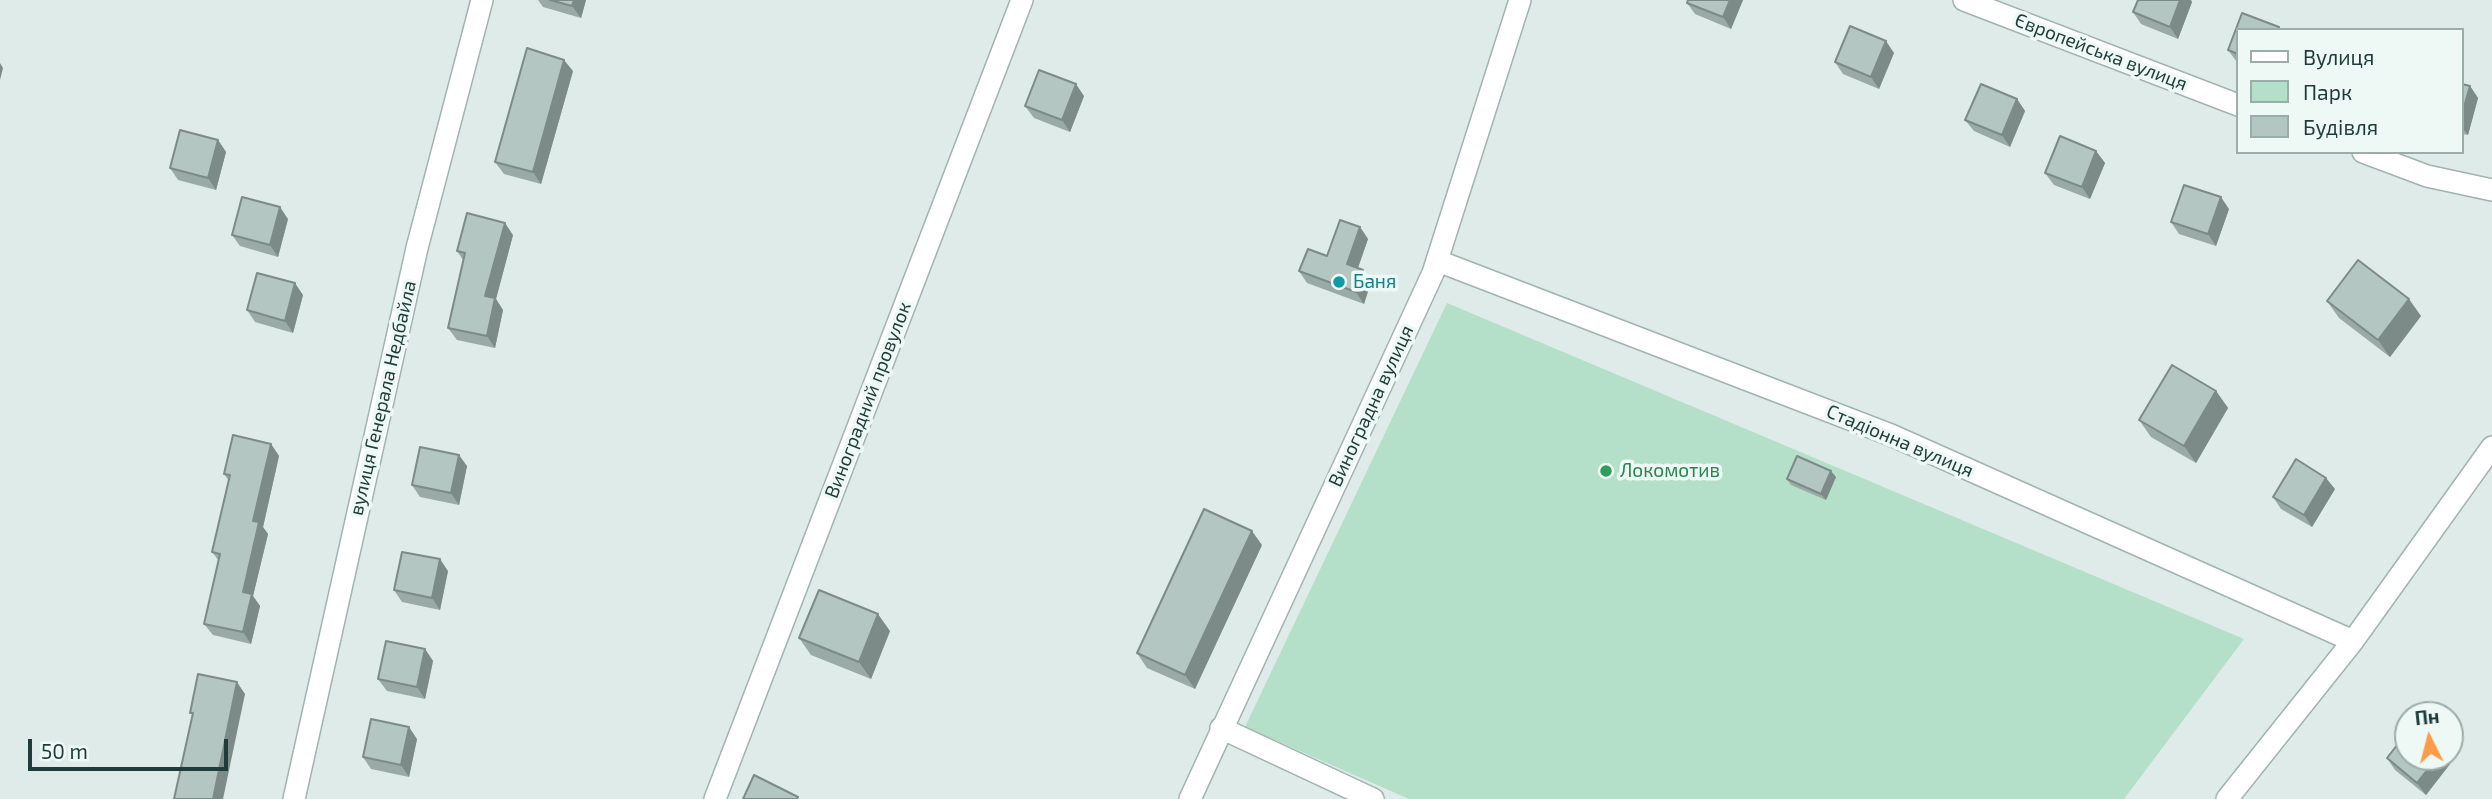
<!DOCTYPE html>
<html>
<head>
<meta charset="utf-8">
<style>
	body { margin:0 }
	#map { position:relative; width:2492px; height:799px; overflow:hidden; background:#deebe8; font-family:"Exo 2",sans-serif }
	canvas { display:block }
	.legend { position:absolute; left:2236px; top:28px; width:228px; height:126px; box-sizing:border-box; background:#eef8f5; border:2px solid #9badaa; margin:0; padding:9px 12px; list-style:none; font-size:21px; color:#1e3c3a }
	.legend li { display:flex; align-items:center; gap:14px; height:35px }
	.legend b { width:35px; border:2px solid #9badaa }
	.north { position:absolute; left:2394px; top:701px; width:70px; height:70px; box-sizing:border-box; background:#eef8f5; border:2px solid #9badaa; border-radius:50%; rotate:354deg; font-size:19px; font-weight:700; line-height:28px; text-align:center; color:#1e3c3a }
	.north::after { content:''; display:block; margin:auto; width:24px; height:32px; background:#fe9c49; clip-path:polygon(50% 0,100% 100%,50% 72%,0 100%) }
	.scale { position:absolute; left:28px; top:739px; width:200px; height:32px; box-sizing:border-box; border:4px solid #1e3c3a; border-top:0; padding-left:9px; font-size:21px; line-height:24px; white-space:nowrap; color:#1e3c3a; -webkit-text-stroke:5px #eef8f5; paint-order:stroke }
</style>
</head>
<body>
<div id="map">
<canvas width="2492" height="799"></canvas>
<ul class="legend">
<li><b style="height:9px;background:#fff"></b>Вулиця</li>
<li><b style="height:19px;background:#b4dfc9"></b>Парк</li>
<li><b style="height:19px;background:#b3c6c2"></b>Будівля</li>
</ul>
<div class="north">Пн</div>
<div class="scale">50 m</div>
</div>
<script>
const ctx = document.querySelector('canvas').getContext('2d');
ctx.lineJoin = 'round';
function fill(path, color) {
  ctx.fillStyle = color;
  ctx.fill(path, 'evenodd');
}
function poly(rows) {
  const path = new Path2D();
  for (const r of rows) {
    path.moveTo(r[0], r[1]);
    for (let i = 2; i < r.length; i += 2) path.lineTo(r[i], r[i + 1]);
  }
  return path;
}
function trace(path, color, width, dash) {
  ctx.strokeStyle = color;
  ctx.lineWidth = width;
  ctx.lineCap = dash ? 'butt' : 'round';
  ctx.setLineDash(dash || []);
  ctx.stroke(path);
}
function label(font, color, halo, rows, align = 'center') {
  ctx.font = font + ' "Exo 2",sans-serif';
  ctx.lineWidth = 7;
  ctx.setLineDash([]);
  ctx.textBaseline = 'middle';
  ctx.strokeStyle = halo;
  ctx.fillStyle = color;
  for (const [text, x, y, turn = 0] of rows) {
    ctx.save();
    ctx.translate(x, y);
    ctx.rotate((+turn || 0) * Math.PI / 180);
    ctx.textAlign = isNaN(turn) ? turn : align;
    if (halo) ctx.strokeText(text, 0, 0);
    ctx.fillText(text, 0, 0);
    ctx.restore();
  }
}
const green = poly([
	[1447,303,2244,639,2124,799,1409,799,1245,727]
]);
const minor = poly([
	[1964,0,2238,105],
	[2363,152,2427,176,2492,190],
	[1438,261,1891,435,2353,641],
	[1221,728,1373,799],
	[294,799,417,248,482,0],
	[715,799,1022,0],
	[1190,799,1433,273,1520,0],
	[2227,799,2353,641,2492,447]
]);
const wall = poly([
	[538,0,586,0,581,18,543,7],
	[1688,0,1743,0,1731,29,1695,14,1687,3],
	[2192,2,2178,39,2141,24,2133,12],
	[2238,30,2238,63,2237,62,2228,50],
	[1894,53,1879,89,1843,74,1835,62],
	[573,71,541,184,504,174,495,162],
	[2462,84,2470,86,2478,98,2468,135,2462,134],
	[1084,96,1070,132,1034,118,1025,106],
	[2017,99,2025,111,2010,147,1974,131,1965,120],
	[218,140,226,152,216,190,178,180,170,168],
	[2096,151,2105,163,2090,199,2054,185,2045,173],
	[2229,209,2216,246,2179,234,2171,222],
	[288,219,278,257,240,246,232,235],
	[1360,227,1368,239,1358,268,1371,282,1364,304,1307,283,1299,271,1327,256],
	[513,235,496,299,503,310,495,348,457,340,448,328,463,260,457,251],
	[303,295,293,333,255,322,247,310],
	[2327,301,2421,316,2390,357,2339,318],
	[2216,391,2228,408,2196,463,2151,437,2139,420],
	[271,444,279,456,263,527,268,534,253,596,260,606,251,644,213,635,204,624,219,561,212,552,229,481,224,474],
	[467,466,459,505,420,497,412,485],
	[1836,477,1826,500,1791,485,1787,479],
	[2335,489,2312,527,2281,509,2273,497],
	[1262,545,1195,689,1147,668,1137,653],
	[448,571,440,610,402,602,394,590],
	[890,631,871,679,811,655,799,638],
	[425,649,433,661,425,699,387,691,378,679],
	[417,739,409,777,371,769,363,757],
	[2408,757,2445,757,2450,764,2426,795,2395,770,2387,758]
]);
const shadedWall = poly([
	[574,0,586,0,581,18,572,6],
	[1730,0,1743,0,1731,29,1723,17],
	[2180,0,2191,0,2192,2,2178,39,2170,27],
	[1886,41,1894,53,1879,89,1871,77],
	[564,60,573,71,541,184,533,172],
	[0,63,3,68,0,80],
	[1076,84,1084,96,1070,132,1062,120],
	[2470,86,2478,98,2468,135,2462,127,2462,114],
	[2017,99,2025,111,2010,147,2002,135],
	[218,140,226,152,216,190,208,178],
	[2096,151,2105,163,2090,199,2082,187],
	[2221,197,2229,209,2216,246,2208,234],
	[280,207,288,219,278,257,270,245],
	[505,223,513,235,496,299,503,310,495,348,487,336,485,296],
	[1360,227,1368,239,1355,276,1347,264],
	[1363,270,1371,282,1364,304,1356,292],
	[295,283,303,295,293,333,285,321],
	[2409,299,2421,316,2390,357,2378,340],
	[2216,391,2228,408,2196,463,2184,446],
	[271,444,279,456,263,527,268,534,253,596,260,606,251,644,243,632,243,592,253,521],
	[459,455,467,466,459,505,451,493],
	[1831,471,1836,477,1826,500,1821,494],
	[2326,478,2335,489,2312,527,2304,515],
	[1252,531,1262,545,1195,689,1185,675],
	[440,559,448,571,440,610,432,598],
	[878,614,890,631,871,679,859,662],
	[425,649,433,661,425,699,417,687],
	[237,682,245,694,223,799,213,799],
	[409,727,417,739,409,777,401,765],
	[2438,757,2445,757,2450,764,2426,795,2417,783]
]);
const building = poly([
	[550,0,574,0,572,6,550,0],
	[1688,0,1730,0,1723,17,1687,3,1688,0],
	[2138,0,2180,0,2170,27,2133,12,2138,0],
	[2242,13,2279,27,2278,30,2238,30,2238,54,2228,50,2242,13],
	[1850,26,1886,41,1871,77,1835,62,1850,26],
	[527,48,564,60,533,172,495,162,527,48],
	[1039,70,1076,84,1062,120,1025,106,1039,70],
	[1981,84,2017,99,2002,135,1965,120,1981,84],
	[2462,84,2470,86,2462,114,2462,84],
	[180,130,218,140,208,178,170,168,180,130],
	[2060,136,2096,151,2082,187,2045,173,2060,136],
	[2184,185,2221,197,2208,234,2171,222,2184,185],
	[242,197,280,207,270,245,232,235,242,197],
	[467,213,505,223,485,296,495,298,487,336,448,328,465,253,457,251,467,213],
	[1340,220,1360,227,1347,264,1363,270,1356,292,1299,271,1308,249,1327,256,1340,220],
	[2358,260,2409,299,2378,340,2327,301,2358,260],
	[257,273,295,283,285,321,247,310,257,273],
	[2172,365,2216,391,2184,446,2139,420,2172,365],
	[233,435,271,444,253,521,259,522,243,592,252,594,243,632,204,624,220,554,212,552,230,475,224,474,233,435],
	[420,447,459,455,451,493,412,485,420,447],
	[1797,456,1831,471,1821,494,1787,479,1797,456],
	[2296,459,2326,478,2304,515,2273,497,2296,459],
	[1204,509,1252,531,1185,675,1137,653,1204,509],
	[402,552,440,559,432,598,394,590,402,552],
	[819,590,878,614,859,662,799,638,819,590],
	[386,641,425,649,417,687,378,679,386,641],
	[198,674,237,682,213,799,174,799,193,713,190,713,198,674],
	[371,719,409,727,401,765,363,757,371,719],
	[2408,731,2408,757,2438,757,2417,783,2387,758,2408,731],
	[754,775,798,797,797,799,743,799,754,775]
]);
const markers = [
	[1339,282,7,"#0f9aa8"],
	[1606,471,7,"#2e9e5b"]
];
const streetNames = [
	["Європейська вулиця",2101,52,21],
	["вулиця Генерала Недбайла",383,398,-77],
	["Виноградний провулок",868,400,-69],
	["Виноградна вулиця",1371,406,-65],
	["Стадіонна вулиця",1900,441,23]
];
const cultureNames = [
	["Баня",1353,282]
];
const leisureNames = [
	["Локомотив",1620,471]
];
fill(green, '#b4dfc9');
trace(minor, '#a1b3b0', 24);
trace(minor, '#fff', 21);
fill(wall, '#9aaaa7');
fill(shadedWall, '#7d8b88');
fill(building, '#b3c6c2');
trace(building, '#7d8b88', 2);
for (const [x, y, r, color] of markers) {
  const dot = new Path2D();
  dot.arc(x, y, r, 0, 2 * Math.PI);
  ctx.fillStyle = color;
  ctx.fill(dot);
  trace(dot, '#eef8f5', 2.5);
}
label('19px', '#1e3c3a', '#eef8f5', streetNames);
label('19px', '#0d838f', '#eef8f5', cultureNames, 'left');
label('19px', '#27864d', '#eef8f5', leisureNames, 'left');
</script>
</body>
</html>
